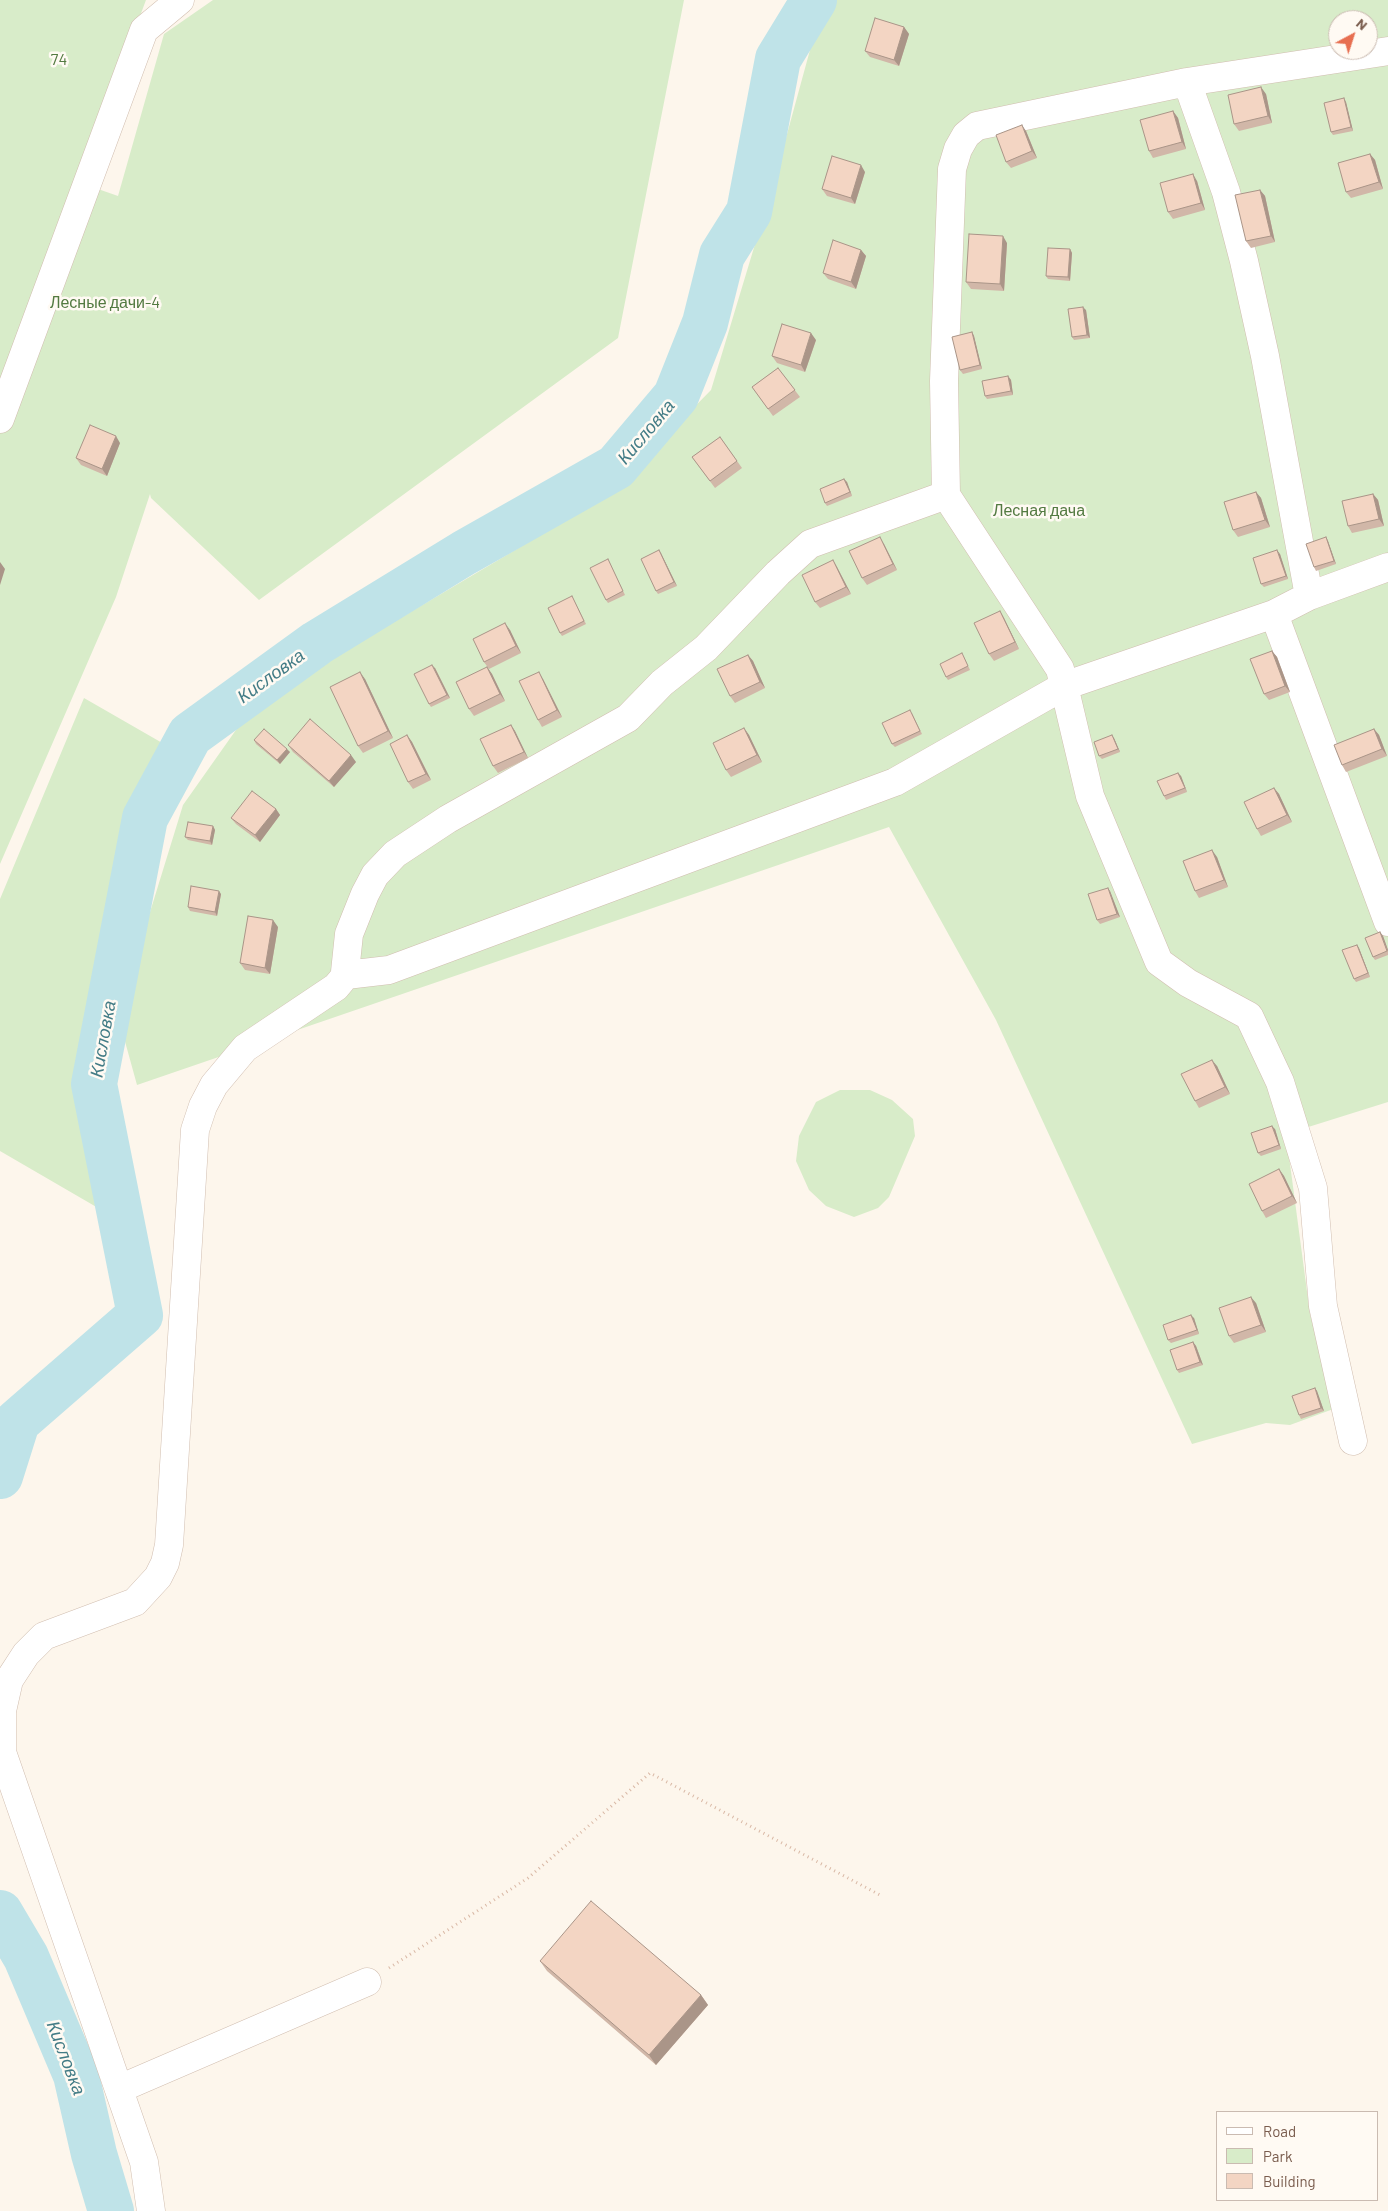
<!DOCTYPE html>
<html>
<head>
<meta charset="utf-8">
<style>
	body { margin:0 }
	#map { position:relative; width:1388px; height:2211px; overflow:hidden; background:#fdf6ec; font-family:Barlow,sans-serif }
	canvas { display:block }
	.legend { position:absolute; left:1216px; top:2111px; width:162px; height:90px; box-sizing:border-box; background:#fffaf3; border:1px solid #cabbb1; margin:0; padding:6px 9px; list-style:none; font-size:15px; color:#7a5c4d }
	.legend li { display:flex; align-items:center; gap:10px; height:25px }
	.legend b { width:25px; border:1px solid #cabbb1 }
	.north { position:absolute; left:1328px; top:10px; width:50px; height:50px; box-sizing:border-box; background:#fffaf3; border:1px solid #cabbb1; border-radius:50%; rotate:40deg; font-size:14px; font-weight:700; line-height:20px; text-align:center; color:#7a5c4d }
	.north::after { content:''; display:block; margin:auto; width:18px; height:22px; background:#e76f51; clip-path:polygon(50% 0,100% 100%,50% 72%,0 100%) }
</style>
</head>
<body>
<div id="map">
<canvas width="1388" height="2211"></canvas>
<ul class="legend">
<li><b style="height:6px;background:#fff"></b>Road</li>
<li><b style="height:14px;background:#d8ecc9"></b>Park</li>
<li><b style="height:14px;background:#f3d5c3"></b>Building</li>
</ul>
<div class="north">N</div>
</div>
<script>
const ctx = document.querySelector('canvas').getContext('2d');
ctx.lineJoin = 'round';
function fill(path, color) {
  ctx.fillStyle = color;
  ctx.fill(path, 'evenodd');
}
function poly(rows) {
  const path = new Path2D();
  for (const r of rows) {
    path.moveTo(r[0], r[1]);
    for (let i = 2; i < r.length; i += 2) path.lineTo(r[i], r[i + 1]);
  }
  return path;
}
function trace(path, color, width, dash) {
  ctx.strokeStyle = color;
  ctx.lineWidth = width;
  ctx.lineCap = dash ? 'butt' : 'round';
  ctx.setLineDash(dash || []);
  ctx.stroke(path);
}
function label(font, color, halo, rows, align = 'center') {
  ctx.font = font + ' Barlow,sans-serif';
  ctx.lineWidth = 5;
  ctx.setLineDash([]);
  ctx.textBaseline = 'middle';
  ctx.strokeStyle = halo;
  ctx.fillStyle = color;
  for (const [text, x, y, turn = 0] of rows) {
    ctx.save();
    ctx.translate(x, y);
    ctx.rotate((+turn || 0) * Math.PI / 180);
    ctx.textAlign = isNaN(turn) ? turn : align;
    if (halo) ctx.strokeText(text, 0, 0);
    ctx.fillText(text, 0, 0);
    ctx.restore();
  }
}
const green = poly([
	[0,0,146,0,78,182,118,196,164,34,213,0,684,0,618,338,259,600,151,498,150,494,116,597,0,864],
	[814,0,1388,0,1388,1102,1286,1134,1310,1314,1336,1408,1290,1425,1266,1423,1192,1444,996,1020,889,827,137,1085,118,1016,183,805,267,686,370,636,608,495,711,390,775,178,813,39],
	[1338,20,1368,20,1368,50,1338,50],
	[84,698,171,748,138,806,103,978,105,1212,0,1151,0,899],
	[840,1090,870,1090,892,1100,913,1119,915,1136,889,1197,878,1208,854,1217,826,1206,809,1190,796,1161,799,1136,816,1102]
]);
const river = poly([
	[0,1476,17,1422,140,1315,94,1084,145,818,190,735,317,643,464,553,616,467,676,396,705,323,722,255,749,212,778,59,814,0],
	[0,1913,26,1957,76,2075,94,2154,111,2211]
]);
const path = poly([
	[389,1968,528,1878,650,1773,880,1895]
]);
const minor = poly([
	[1187,82,1226,192,1244,261,1265,356,1309,596],
	[0,419,144,30,180,0],
	[946,495,944,381,952,169,958,149,966,135,977,126,1187,82,1388,51],
	[1274,614,1388,922],
	[346,975,345,972,349,934,365,894,375,875,395,854,448,819,628,718,662,683,706,648,778,573,810,544,946,495,1060,669,1090,796,1159,962,1188,983,1249,1016,1280,1082,1313,1188,1323,1306,1353,1441],
	[119,2089,367,1982],
	[151,2211,144,2162,2,1752,2,1711,9,1680,26,1654,44,1636,135,1602,158,1577,165,1563,169,1545,195,1130,203,1106,214,1085,245,1048,336,987,346,975,389,970,895,782,1064,686,1274,614,1309,596,1388,567]
]);
const wall = poly([
	[904,27,909,34,899,66,870,57,865,51],
	[1266,94,1272,123,1239,131,1234,124],
	[1346,102,1353,131,1333,135,1331,132],
	[1173,111,1178,118,1186,149,1153,158,1149,151],
	[1026,131,1037,158,1011,168,1006,162],
	[1370,154,1375,160,1383,189,1351,198,1346,192],
	[865,172,855,204,827,196,822,189],
	[1197,181,1205,210,1173,219,1168,212],
	[1260,190,1265,196,1275,242,1251,248,1246,241],
	[1007,243,1004,291,971,289,966,282],
	[1070,249,1072,253,1070,281,1048,279,1046,276],
	[861,250,866,256,856,289,828,279,823,273],
	[1086,310,1090,338,1074,340,1072,337],
	[972,332,974,336,982,369,963,374,960,370],
	[816,340,805,372,777,363,772,356],
	[778,368,800,397,773,416,752,387],
	[1008,376,1011,380,1013,395,987,399,985,396],
	[720,437,742,468,715,488,692,457],
	[120,443,107,476,81,465,76,458],
	[844,479,847,482,852,496,827,506,825,503],
	[1256,492,1261,498,1270,527,1238,537,1233,530],
	[1373,494,1378,500,1384,526,1352,533,1348,526],
	[1326,537,1328,541,1336,564,1316,571,1314,567],
	[884,544,897,570,867,585,862,578],
	[659,550,677,586,658,594,656,591],
	[1280,554,1288,579,1264,587,1261,584],
	[608,559,625,595,608,603,606,600],
	[833,560,837,567,851,594,820,608,815,602],
	[572,596,586,624,562,636,560,633],
	[1000,611,1004,618,1019,649,994,661,989,654],
	[510,630,521,653,489,669,484,662],
	[1272,651,1277,657,1290,692,1269,700,1264,694],
	[748,655,753,661,765,688,735,703,730,696],
	[964,657,970,670,948,680,946,677],
	[487,667,492,674,505,701,474,716,469,709],
	[435,668,450,698,431,707,429,704],
	[365,679,393,738,363,753,358,746],
	[543,679,562,717,542,727,538,720],
	[912,713,922,734,895,747,892,744],
	[511,725,515,731,528,758,498,773,493,766],
	[744,728,749,735,762,762,731,777,726,770],
	[1374,729,1379,735,1387,756,1346,772,1342,765],
	[407,735,412,742,431,780,413,789,408,782],
	[1114,738,1120,752,1102,759,1099,756],
	[254,740,290,752,280,764,256,744],
	[288,745,356,762,334,787,293,752],
	[1178,773,1181,776,1187,792,1166,800,1164,796],
	[1274,788,1279,794,1292,822,1261,836,1257,829],
	[276,809,280,815,260,842,236,824,231,818],
	[213,826,215,830,212,845,188,840,185,837],
	[1217,857,1228,887,1199,898,1195,891],
	[1110,891,1120,917,1100,924,1097,920],
	[221,894,217,916,190,911,188,907],
	[278,927,270,974,245,970,240,963],
	[1380,932,1383,936,1388,950,1388,955,1375,960,1373,957],
	[1357,945,1359,948,1370,977,1356,982,1354,979],
	[1217,1066,1230,1094,1199,1108,1195,1101],
	[1275,1129,1281,1149,1261,1156,1258,1153],
	[1279,1169,1284,1176,1297,1203,1266,1218,1262,1211],
	[1256,1303,1266,1332,1234,1343,1229,1336],
	[1194,1318,1199,1334,1171,1343,1168,1340],
	[1193,1342,1196,1346,1203,1365,1179,1373,1177,1370],
	[1315,1388,1317,1391,1324,1411,1301,1419,1299,1415],
	[540,1961,701,1995,708,2005,656,2065,547,1971]
]);
const shadedWall = poly([
	[904,27,909,34,899,66,894,60],
	[1261,87,1266,94,1272,123,1268,116],
	[1344,98,1346,102,1353,131,1351,127],
	[1173,111,1178,118,1186,149,1182,142],
	[1022,125,1026,131,1037,158,1032,151],
	[1370,154,1375,160,1383,189,1379,182],
	[861,165,865,172,855,204,851,198],
	[1193,174,1197,181,1205,210,1201,203],
	[1260,190,1265,196,1275,242,1271,236],
	[1003,236,1007,243,1004,291,1000,284],
	[1070,249,1072,253,1070,281,1068,277],
	[861,250,866,256,856,289,851,282],
	[1083,307,1086,310,1090,338,1087,335],
	[972,332,974,336,982,369,980,365],
	[811,333,816,340,805,372,801,365],
	[1008,376,1011,380,1013,395,1011,391],
	[116,436,120,443,107,476,102,469],
	[844,479,847,482,852,496,850,492],
	[1256,492,1261,498,1270,527,1265,520],
	[1373,494,1378,500,1384,526,1379,519],
	[880,537,884,544,897,570,893,564],
	[1326,537,1328,541,1336,564,1334,561],
	[659,550,661,553,677,586,674,582],
	[1277,550,1280,554,1288,579,1286,576],
	[833,560,837,567,851,594,846,587],
	[0,562,5,569,0,585],
	[1000,611,1004,618,1019,649,1015,642],
	[505,623,510,630,521,653,516,646],
	[1272,651,1277,657,1290,692,1285,686],
	[748,655,753,661,765,688,760,682],
	[432,665,435,668,450,698,447,695],
	[487,667,492,674,505,701,500,694],
	[360,672,365,679,393,738,388,731],
	[539,672,543,679,562,717,557,710],
	[511,725,515,731,528,758,524,752],
	[744,728,749,735,762,762,757,755],
	[1374,729,1379,735,1387,756,1382,749],
	[407,735,412,742,431,780,426,774],
	[1112,735,1114,738,1120,752,1118,749],
	[287,749,290,752,280,764,277,760],
	[351,755,356,762,334,787,329,781],
	[1178,773,1181,776,1187,792,1185,788],
	[1274,788,1279,794,1292,822,1287,815],
	[276,809,280,815,260,842,255,835],
	[213,826,215,830,212,845,210,841],
	[1212,850,1217,857,1228,887,1224,880],
	[1108,888,1110,891,1120,917,1117,914],
	[219,891,221,894,217,916,215,912],
	[273,920,278,927,270,974,265,968],
	[1380,932,1383,936,1388,950,1388,952],
	[1357,945,1359,948,1370,977,1368,973],
	[1212,1060,1217,1066,1230,1094,1225,1087],
	[1272,1126,1275,1129,1281,1149,1279,1145],
	[1279,1169,1284,1176,1297,1203,1292,1196],
	[1251,1297,1256,1303,1266,1332,1261,1325],
	[1191,1315,1194,1318,1199,1334,1197,1330],
	[1193,1342,1196,1346,1203,1365,1200,1362],
	[1315,1388,1317,1391,1324,1411,1321,1408],
	[701,1995,708,2005,656,2065,649,2055]
]);
const building = poly([
	[875,18,904,27,894,60,865,51,875,18],
	[1261,87,1268,116,1234,124,1228,95,1261,87],
	[1344,98,1351,127,1331,132,1324,103,1344,98],
	[1173,111,1182,142,1149,151,1140,120,1173,111],
	[1022,125,1032,151,1006,162,996,135,1022,125],
	[1370,154,1379,182,1346,192,1338,163,1370,154],
	[832,156,861,165,851,198,822,189,832,156],
	[1193,174,1201,203,1168,212,1160,183,1193,174],
	[1260,190,1271,236,1246,241,1235,195,1260,190],
	[969,234,1003,236,1000,284,966,282,969,234],
	[833,240,861,250,851,282,823,273,833,240],
	[1048,248,1070,249,1068,277,1046,276,1048,248],
	[1083,307,1087,335,1072,337,1068,309,1083,307],
	[782,324,811,333,801,365,772,356,782,324],
	[972,332,980,365,960,370,952,337,972,332],
	[778,368,795,390,768,409,752,387,778,368],
	[1008,376,1011,391,985,396,982,381,1008,376],
	[90,425,116,436,102,469,76,458,90,425],
	[720,437,737,461,710,481,692,457,720,437],
	[844,479,850,492,825,503,820,489,844,479],
	[1256,492,1265,520,1233,530,1224,502,1256,492],
	[1373,494,1379,519,1348,526,1342,501,1373,494],
	[880,537,893,564,862,578,849,551,880,537],
	[1326,537,1334,561,1314,567,1306,544,1326,537],
	[659,550,674,582,656,591,641,559,659,550],
	[1277,550,1286,576,1261,584,1253,558,1277,550],
	[608,559,623,591,606,600,590,568,608,559],
	[833,560,846,587,815,602,802,575,833,560],
	[572,596,584,621,560,633,548,608,572,596],
	[1000,611,1015,642,989,654,974,623,1000,611],
	[505,623,516,646,484,662,473,639,505,623],
	[1272,651,1285,686,1264,694,1250,659,1272,651],
	[962,653,968,666,946,677,940,664,962,653],
	[748,655,760,682,730,696,717,669,748,655],
	[432,665,447,695,429,704,414,674,432,665],
	[487,667,500,694,469,709,456,682,487,667],
	[360,672,388,731,358,746,330,687,360,672],
	[539,672,557,710,538,720,519,681,539,672],
	[910,710,920,731,892,744,882,723,910,710],
	[310,719,351,755,329,781,288,745,310,719],
	[511,725,524,752,493,766,480,739,511,725],
	[744,728,757,755,726,770,713,743,744,728],
	[264,729,287,749,277,760,254,740,264,729],
	[1374,729,1382,749,1342,765,1334,745,1374,729],
	[407,735,426,774,408,782,390,744,407,735],
	[1112,735,1118,749,1099,756,1094,742,1112,735],
	[1178,773,1185,788,1164,796,1157,781,1178,773],
	[1274,788,1287,815,1257,829,1244,802,1274,788],
	[252,791,276,809,255,835,231,818,252,791],
	[188,822,213,826,210,841,185,837,188,822],
	[1212,850,1224,880,1195,891,1183,861,1212,850],
	[191,886,219,891,215,912,188,907,191,886],
	[1108,888,1117,914,1097,920,1088,894,1108,888],
	[248,916,273,920,265,968,240,963,248,916],
	[1380,932,1387,951,1373,957,1365,938,1380,932],
	[1357,945,1368,973,1354,979,1342,950,1357,945],
	[1212,1060,1225,1087,1195,1101,1181,1074,1212,1060],
	[1272,1126,1279,1145,1258,1153,1251,1133,1272,1126],
	[1279,1169,1292,1196,1262,1211,1249,1184,1279,1169],
	[1251,1297,1261,1325,1229,1336,1219,1308,1251,1297],
	[1191,1315,1197,1330,1168,1340,1163,1325,1191,1315],
	[1193,1342,1200,1362,1177,1370,1170,1350,1193,1342],
	[1315,1388,1321,1408,1299,1415,1292,1396,1315,1388],
	[591,1901,701,1995,649,2055,540,1961,591,1901]
]);
const parkNames = [
	["74",59,60],
	["Лесные дачи-4",105,303],
	["Лесная дача",1039,511]
];
const waterNames = [
	["Кисловка",646,432,-50],
	["Кисловка",271,676,-36],
	["Кисловка",103,1039,-80],
	["Кисловка",66,2058,69]
];
fill(green, '#d8ecc9');
trace(river, '#bfe3e8', 46);
trace(minor, '#d1beb0', 29);
trace(path, '#d9b8a5', 3, [1, 4]);
trace(minor, '#fff', 28);
fill(wall, '#d1b7a8');
fill(shadedWall, '#aa9588');
fill(building, '#f3d5c3');
trace(building, '#aa9588', 1);
label('16px', '#537a41', '#fffaf3', parkNames);
label('italic 18px', '#437c86', '#fffaf3', waterNames);
</script>
</body>
</html>
